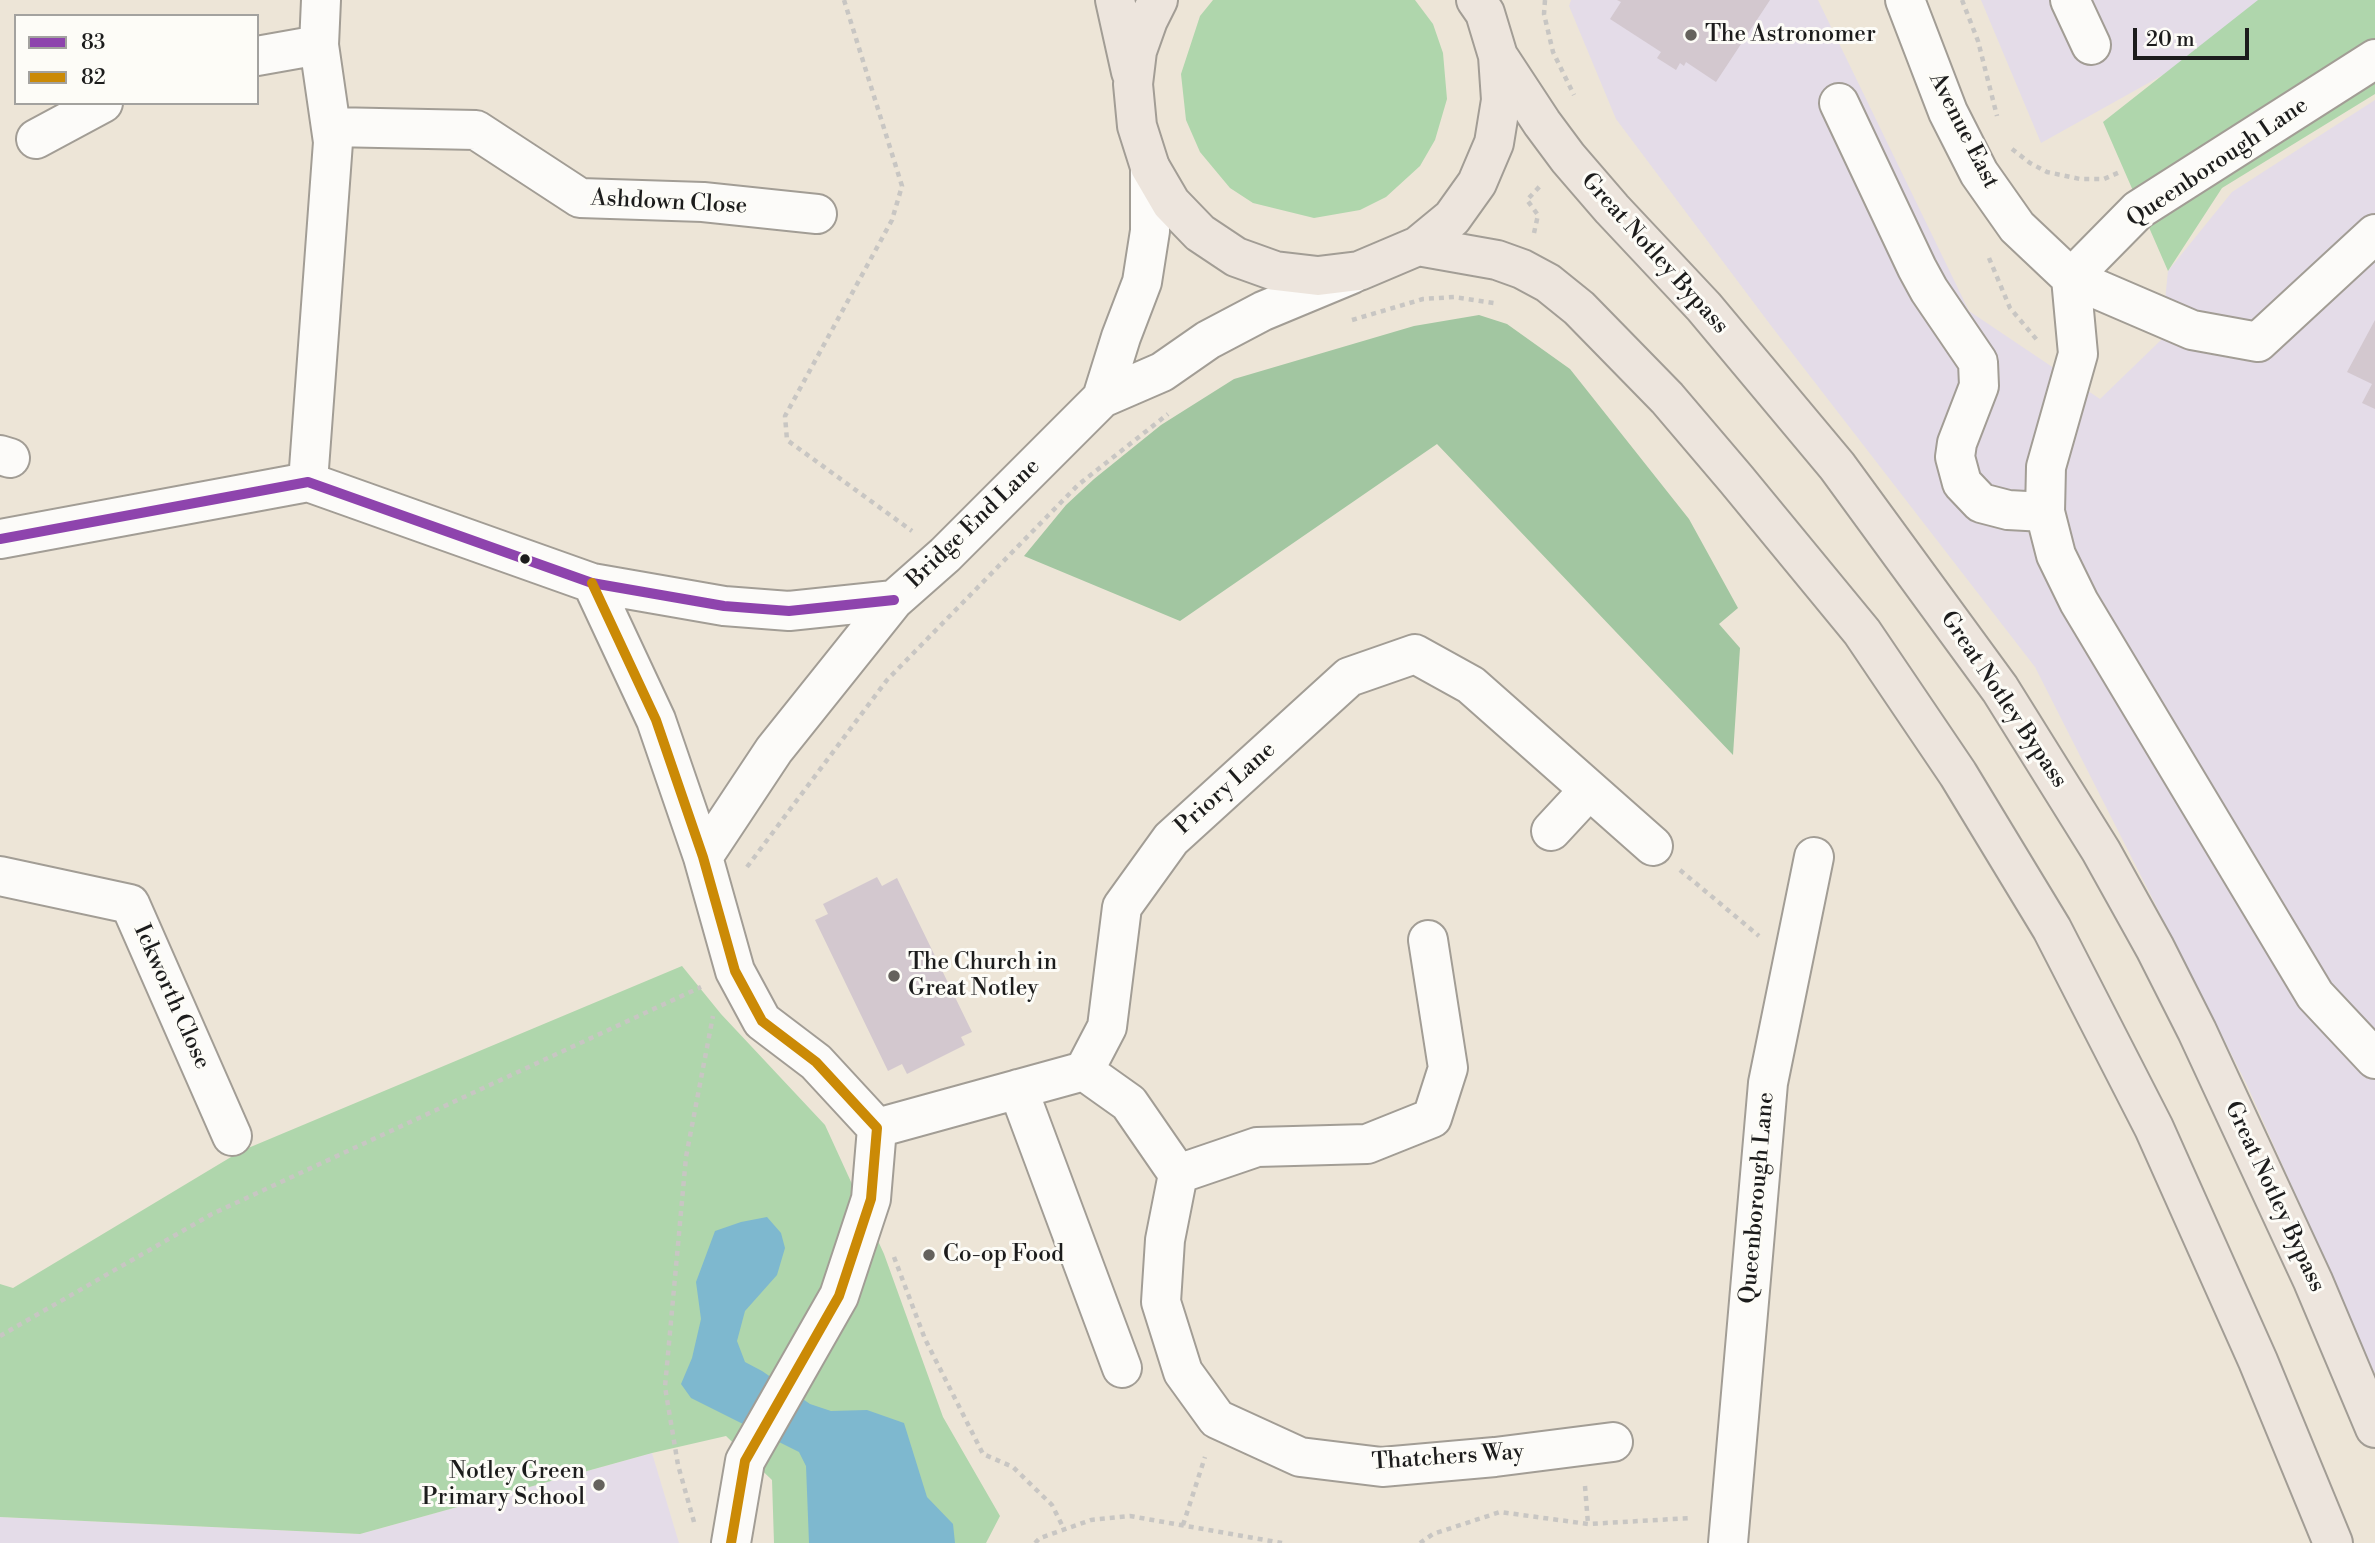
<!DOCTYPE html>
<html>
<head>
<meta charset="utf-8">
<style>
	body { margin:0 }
	#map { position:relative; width:2375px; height:1543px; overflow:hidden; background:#ede5d7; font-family:"Libre Bodoni",serif }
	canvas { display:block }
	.legend { position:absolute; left:14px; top:14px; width:245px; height:91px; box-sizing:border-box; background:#fdfcf7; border:2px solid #a3a29f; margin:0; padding:9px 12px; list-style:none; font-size:21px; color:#1c1c1c }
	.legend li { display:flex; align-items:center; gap:14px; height:35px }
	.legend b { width:35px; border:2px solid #a3a29f }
	.scale { position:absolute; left:2133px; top:28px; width:116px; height:32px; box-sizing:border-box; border:4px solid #1c1c1c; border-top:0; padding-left:9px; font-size:21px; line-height:24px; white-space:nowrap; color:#1c1c1c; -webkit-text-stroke:5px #fdfcf7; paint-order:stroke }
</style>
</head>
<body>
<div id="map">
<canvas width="2375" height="1543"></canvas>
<ul class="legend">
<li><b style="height:9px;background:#8e44ad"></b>83</li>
<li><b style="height:9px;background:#cb8a06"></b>82</li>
</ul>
<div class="scale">20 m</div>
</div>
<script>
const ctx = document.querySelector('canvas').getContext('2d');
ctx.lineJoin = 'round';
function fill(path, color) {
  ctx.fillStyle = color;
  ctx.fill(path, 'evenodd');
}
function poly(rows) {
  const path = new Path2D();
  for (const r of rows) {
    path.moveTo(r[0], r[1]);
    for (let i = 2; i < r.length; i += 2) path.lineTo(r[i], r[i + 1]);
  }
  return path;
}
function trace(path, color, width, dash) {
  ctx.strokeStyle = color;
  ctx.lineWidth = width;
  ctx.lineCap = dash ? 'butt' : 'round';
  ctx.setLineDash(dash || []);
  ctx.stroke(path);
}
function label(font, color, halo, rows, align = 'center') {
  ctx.font = font + ' "Libre Bodoni",serif';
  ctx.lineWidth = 6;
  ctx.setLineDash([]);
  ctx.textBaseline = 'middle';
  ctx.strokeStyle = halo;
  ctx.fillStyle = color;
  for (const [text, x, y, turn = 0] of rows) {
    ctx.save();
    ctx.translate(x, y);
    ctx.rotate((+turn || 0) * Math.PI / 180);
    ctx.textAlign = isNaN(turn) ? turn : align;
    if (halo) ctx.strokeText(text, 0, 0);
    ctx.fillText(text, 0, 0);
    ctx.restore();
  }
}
const built = poly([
	[1571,0,1818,0,1969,311,2100,399,2161,340,2168,271,2232,192,2375,100,2375,1374,2247,1085,2035,667,1772,327,1616,119,1569,6],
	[1981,0,2297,0,2041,143],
	[652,1453,679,1543,0,1543,0,1517,360,1534]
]);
const green = poly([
	[1213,0,1415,0,1433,24,1443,53,1447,99,1435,140,1420,166,1386,197,1360,210,1314,218,1253,203,1230,188,1200,152,1186,120,1181,74,1200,16],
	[2258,0,2375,0,2375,94,2222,188,2168,271,2103,122],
	[682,966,721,1014,825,1125,884,1254,943,1417,1000,1516,986,1543,774,1543,772,1480,726,1436,652,1453,360,1534,0,1517,0,1284,13,1288,241,1151]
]);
const forest = poly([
	[1479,315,1507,324,1570,369,1689,519,1738,608,1719,624,1740,648,1733,755,1437,444,1180,621,1024,556,1066,505,1094,479,1161,425,1234,379,1414,326]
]);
const water = poly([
	[767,1217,781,1233,785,1248,777,1275,745,1311,737,1341,745,1362,762,1371,810,1404,831,1411,867,1410,904,1423,927,1497,953,1524,955,1543,809,1543,806,1466,799,1452,691,1398,681,1384,692,1358,701,1319,696,1282,715,1231,741,1222]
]);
const building = poly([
	[1617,0,1770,0,1716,82,1686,62,1684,66,1680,63,1676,70,1657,58,1661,52,1610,19,1621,2],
	[2375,320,2375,409,2362,403,2372,384,2347,372],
	[877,877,882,886,897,878,972,1032,961,1037,965,1045,907,1074,902,1064,888,1071,815,920,828,914,823,904]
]);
const path = poly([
	[844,0,902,186,892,220,785,416,787,440,912,531],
	[1545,0,1544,14,1553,52,1574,95],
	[1962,0,1978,41,1997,116],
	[2012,149,2030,163,2047,172,2080,179,2104,179,2120,172],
	[1534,233,1538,215,1527,200,1541,185],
	[1989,258,2010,308,2037,340],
	[1352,320,1423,299,1454,297,1494,303],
	[747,867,887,680,1078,485,1168,414],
	[1680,870,1759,936],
	[894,1257,925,1339,983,1454,1013,1467,1052,1505,1064,1529],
	[0,1336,212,1214,701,987],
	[1585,1486,1588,1524],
	[694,1522,678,1465,665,1387,686,1157,713,1016],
	[1183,1525,1205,1457],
	[1035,1543,1040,1538,1091,1520,1130,1516,1282,1543],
	[1420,1543,1433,1534,1500,1512,1588,1524,1691,1518]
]);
const minor = poly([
	[1905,0,1948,112,1979,173,2017,227,2071,278,2192,330,2258,342,2375,234],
	[2070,0,2091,45],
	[257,56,319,45],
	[1839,103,1917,268,1929,290,1978,362,1979,386,1957,443,1955,457,1962,483,1981,503,2008,510,2045,512],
	[331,127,476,130,580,198,703,202,817,214],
	[36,139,103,103],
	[2071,278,2078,354,2046,467,2045,512,2056,555,2079,602,2315,995,2375,1059],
	[2071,278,2138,210,2375,59],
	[1102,398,1121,337,1142,282,1150,231,1150,167],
	[0,455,10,458],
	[308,482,333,142,319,45,321,0],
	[0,539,308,482,592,583,724,606,789,611,894,600],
	[592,583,656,720,703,857,735,971,762,1021,816,1062,877,1128,871,1199,839,1296,745,1461,731,1543],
	[1551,831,1589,790],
	[703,857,774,750,894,600,945,555,1102,398,1162,372,1208,340,1263,311,1352,274],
	[0,876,130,904,232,1136],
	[1084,1071,1129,1103,1178,1174,1257,1147,1367,1144,1432,1118,1448,1068,1428,940],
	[1018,1089,1122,1368],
	[877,1128,1084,1071,1107,1027,1122,907,1171,839,1349,677,1415,654,1471,685,1653,846],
	[1178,1174,1165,1240,1161,1302,1183,1372,1217,1419,1300,1457,1382,1467,1495,1457,1613,1442],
	[1728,1543,1768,1083,1814,857]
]);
const highway = poly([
	[1115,0,1131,72],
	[1158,0,1148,20,1137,51,1133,84,1137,126,1150,167,1171,203,1200,233,1236,257,1275,271,1318,276,1359,271,1418,246,1452,218,1477,183,1494,143,1501,100,1498,56,1485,13,1476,0],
	[1498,56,1542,123,1568,158,1612,209,1704,307,1837,466,2000,689,2101,851,2155,948,2197,1031,2313,1281,2375,1428],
	[1418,246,1497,260,1522,269,1548,283,1579,308,1667,398,1736,479,1862,632,1958,774,2052,929,2154,1128,2258,1361,2333,1543]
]);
const bus1 = poly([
	[0,539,308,482,592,583,724,606,789,611,894,600]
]);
const bus2 = poly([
	[592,583,656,720,703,857,735,971,762,1021,816,1062,877,1128,871,1199,839,1296,745,1461,731,1543]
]);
const markers = [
	[1691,35,7,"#65625d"],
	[525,559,6,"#1c1c1c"],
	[894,976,7,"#65625d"],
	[929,1255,7,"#65625d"],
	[599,1485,7,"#65625d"]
];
const poiNames = [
	["The Astronomer",1705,35],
	["The Church in",908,963],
	["Great Notley",908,989],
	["Co-op Food",943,1255],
	["Notley Green",585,1472,"right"],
	["Primary School",585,1498,"right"]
];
const streetNames = [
	["Avenue East",1963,131,63],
	["Queenborough Lane",2218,163,-34],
	["Ashdown Close",669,203,3],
	["Great Notley Bypass",1654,254,48],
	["Bridge End Lane",974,524,-44],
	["Great Notley Bypass",2003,700,56],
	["Priory Lane",1226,789,-42],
	["Ickworth Close",171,997,66],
	["Great Notley Bypass",2274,1197,65],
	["Queenborough Lane",1758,1198,-85],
	["Thatchers Way",1448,1458,-4]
];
fill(built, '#e4dce8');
fill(green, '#afd6ac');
fill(forest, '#a2c6a1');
fill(water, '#7eb8cf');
fill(building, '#d3c8cf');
trace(minor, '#a29d95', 42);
trace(highway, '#a29d95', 42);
trace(path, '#c8c6c3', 4.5, [5, 5]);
trace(minor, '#fcfbf9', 38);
trace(highway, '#ede5dd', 38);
trace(bus1, '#8e44ad', 10);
trace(bus2, '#cb8a06', 10);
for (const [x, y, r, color] of markers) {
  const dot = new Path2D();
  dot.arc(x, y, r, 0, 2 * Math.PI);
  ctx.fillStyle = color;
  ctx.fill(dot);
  trace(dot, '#fdfcf7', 2.5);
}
label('23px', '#1c1c1c', '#fdfcf7', poiNames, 'left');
label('23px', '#1c1c1c', '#fdfcf7', streetNames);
</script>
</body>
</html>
